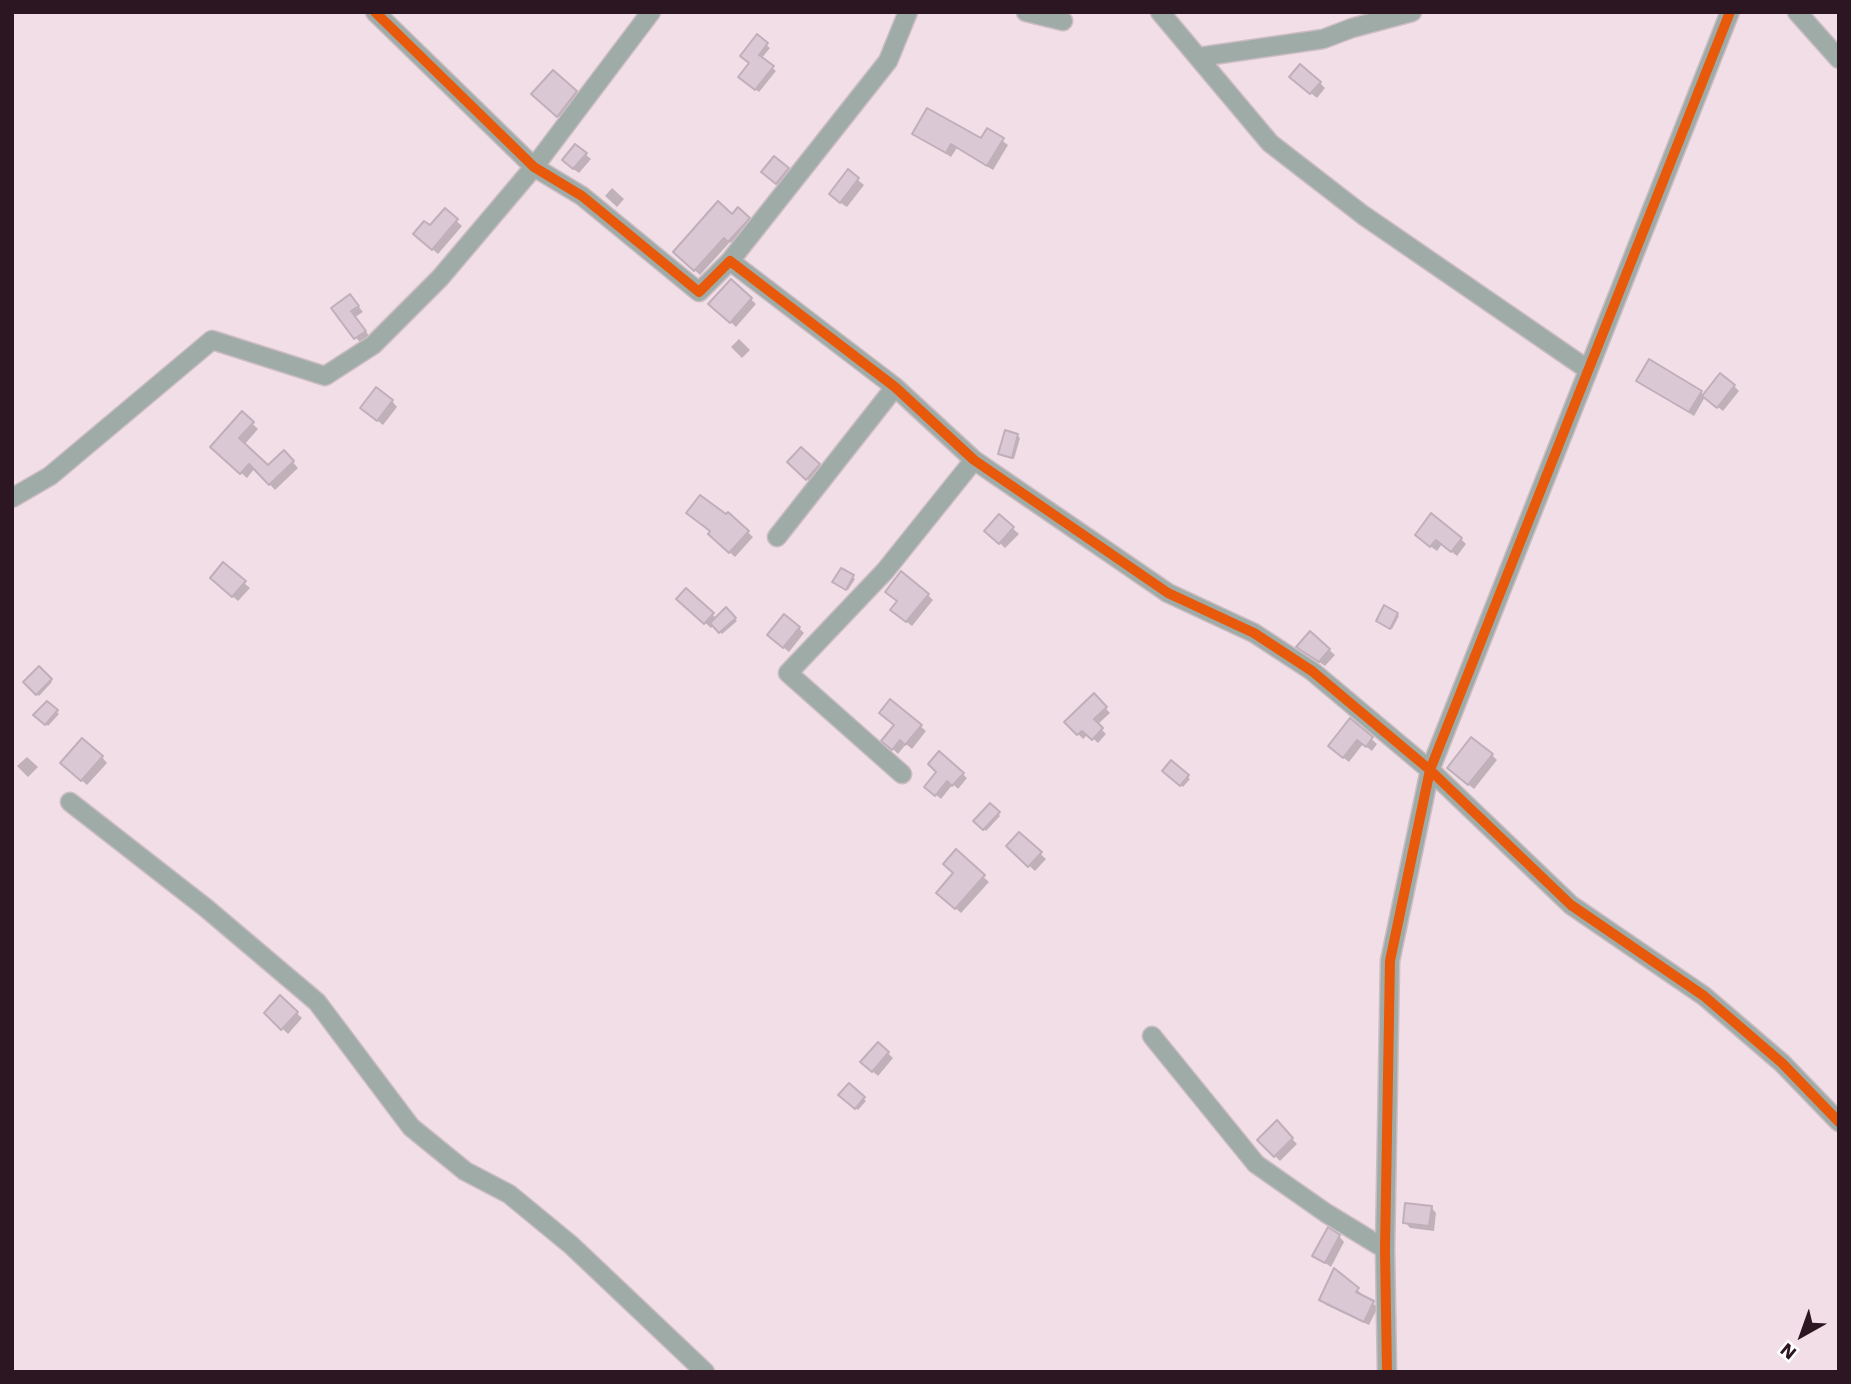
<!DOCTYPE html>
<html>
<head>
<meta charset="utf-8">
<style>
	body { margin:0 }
	#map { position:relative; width:1851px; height:1384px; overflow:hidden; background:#f1dee7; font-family:"Work Sans",sans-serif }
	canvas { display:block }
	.frame { position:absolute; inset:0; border:14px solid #2b1621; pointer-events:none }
	.north { position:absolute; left:1767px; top:1300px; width:70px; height:70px; -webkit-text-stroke:5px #fff; paint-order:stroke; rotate:220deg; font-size:19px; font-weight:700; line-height:28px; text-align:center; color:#2b1621 }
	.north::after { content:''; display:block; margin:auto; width:24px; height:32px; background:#2b1621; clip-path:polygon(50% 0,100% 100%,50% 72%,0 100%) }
</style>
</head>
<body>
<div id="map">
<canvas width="1851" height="1384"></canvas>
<div class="frame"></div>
<div class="north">N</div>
</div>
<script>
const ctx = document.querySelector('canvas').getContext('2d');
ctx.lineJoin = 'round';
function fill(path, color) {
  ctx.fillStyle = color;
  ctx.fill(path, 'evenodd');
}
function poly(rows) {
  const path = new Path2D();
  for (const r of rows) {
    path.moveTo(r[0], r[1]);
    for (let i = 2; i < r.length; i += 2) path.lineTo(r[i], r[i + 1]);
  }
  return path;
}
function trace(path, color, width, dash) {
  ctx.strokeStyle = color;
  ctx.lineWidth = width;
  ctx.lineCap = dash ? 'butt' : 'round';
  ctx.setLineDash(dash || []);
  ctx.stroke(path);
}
const shadow = poly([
	[757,37,770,48,761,59,776,71,759,92,743,80,751,63],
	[1297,82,1320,83,1325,88,1317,98],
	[576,92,581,98,564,121,534,94],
	[988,130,1008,145,993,170,957,148,951,157,915,134,982,140],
	[585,154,591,159,579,173,569,166],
	[788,169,793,175,783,188,769,177],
	[848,172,864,185,847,207,836,200],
	[612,188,624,199,617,207,605,196],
	[738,210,754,224,735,246,730,242,700,275,675,252,732,216],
	[445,211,462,226,438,254,421,239],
	[731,281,756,304,736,327,711,304],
	[355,302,363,312,355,317,370,337,361,344,334,308],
	[739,339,750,350,742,358,731,347],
	[1638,381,1701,392,1704,396,1734,386,1739,391,1723,411,1705,397,1694,416],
	[392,401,397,407,383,425,368,413],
	[242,414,258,429,244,445,268,467,284,452,298,468,275,490,255,468,247,478,218,452],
	[1017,435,1020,438,1014,459,1002,456,1000,454],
	[801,449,824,470,813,484,789,462],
	[728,514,753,537,735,557,710,534],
	[999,516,1019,534,1005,548,986,530],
	[1461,539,1466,544,1457,556,1442,544,1437,551,1422,540],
	[223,565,250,588,238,601,218,583],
	[853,577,855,579,848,590,837,583],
	[686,591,717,619,726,610,737,621,722,634,714,625,711,628,679,599],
	[928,595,933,600,912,626,898,615],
	[1397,614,1399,616,1392,629,1380,623],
	[799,628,804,633,789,652,774,640],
	[1310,633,1335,655,1325,666,1298,647],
	[39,669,52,682,39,696,26,682],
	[1094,696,1110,713,1097,725,1106,734,1098,743,1088,734,1083,739,1067,722],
	[47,703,59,714,48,726,36,715],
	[1350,720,1377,744,1372,751,1363,744,1349,762,1335,751],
	[920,726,926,731,912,749,906,744,898,754,884,740],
	[939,753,967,778,958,789,953,784,941,799,931,791,938,772],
	[1492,755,1497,760,1474,789,1455,773],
	[27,757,38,767,28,777,17,766],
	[102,757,107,763,87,785,68,768],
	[1172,763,1190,779,1183,787,1165,771],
	[990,805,1000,816,986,831,975,821],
	[1019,834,1046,859,1035,871,1008,846],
	[956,852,989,882,961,913,944,898,955,873],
	[280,998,302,1018,288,1034,266,1013],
	[878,1044,893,1058,878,1076,862,1062],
	[849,1086,866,1101,858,1110,841,1095],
	[1277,1123,1297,1144,1280,1161,1259,1140],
	[1431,1207,1436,1213,1434,1231,1410,1228,1405,1222],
	[1339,1236,1344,1242,1331,1267,1315,1256],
	[1357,1290,1362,1294,1361,1296,1378,1307,1369,1325,1326,1305,1321,1300]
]);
const building = poly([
	[757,34,768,43,759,55,774,66,755,90,738,77,749,63,740,56,757,34],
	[1300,64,1321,82,1310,94,1289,77,1300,64],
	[553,70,577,91,557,117,531,94,553,70],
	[927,108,981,138,987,128,1004,138,987,166,951,144,946,153,912,134,927,108],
	[575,144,587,153,573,169,562,160,575,144],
	[774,156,789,168,776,184,761,172,774,156],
	[848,169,859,178,840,203,829,194,848,169],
	[718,201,732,214,738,207,750,218,728,242,724,238,694,271,673,252,718,201],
	[445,208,458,219,432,250,413,234,424,221,430,225,445,208],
	[731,279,752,298,730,323,708,304,731,279],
	[350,294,359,306,351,311,366,331,354,339,331,308,350,294],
	[1649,359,1702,391,1689,412,1636,381,1649,359],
	[1720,373,1735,385,1717,408,1702,396,1720,373],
	[376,387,393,400,377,421,360,408,376,387],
	[242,411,254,422,239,438,268,465,284,450,294,461,269,485,249,464,240,474,210,447,242,411],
	[1005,430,1018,434,1012,458,998,454,1005,430],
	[801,447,820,464,806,480,787,462,801,447],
	[700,495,726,514,728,512,749,531,729,553,708,534,710,531,686,513,700,495],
	[1431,513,1462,538,1451,552,1436,540,1430,547,1415,535,1431,513],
	[999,514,1014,527,999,544,984,531,999,514],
	[223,562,246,581,232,597,210,578,223,562],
	[841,568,854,575,846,590,832,582,841,568],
	[901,571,929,594,906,622,890,610,897,601,885,592,901,571],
	[686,588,714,613,704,624,676,599,686,588],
	[1384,605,1398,613,1390,629,1376,621,1384,605],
	[726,607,736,618,719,633,710,623,726,607],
	[784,614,800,627,783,648,767,635,784,614],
	[1310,631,1330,649,1319,662,1296,647,1310,631],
	[39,666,52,679,36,695,23,682,39,666],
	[1094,693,1107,707,1094,719,1103,728,1092,740,1082,731,1077,735,1064,722,1094,693],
	[890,699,922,725,905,745,900,740,892,750,881,741,894,725,879,713,890,699],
	[47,701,58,710,45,725,33,715,47,701],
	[1350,718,1373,737,1366,747,1357,740,1343,758,1328,746,1350,718],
	[1471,737,1493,754,1468,785,1447,768,1471,737],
	[82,738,103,756,81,781,60,763,82,738],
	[939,751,964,773,952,786,947,781,935,796,924,787,936,772,928,764,939,751],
	[1171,760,1189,775,1180,786,1162,771,1171,760],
	[990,803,1000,812,983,830,973,821,990,803],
	[1019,832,1042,852,1028,867,1006,846,1019,832],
	[956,849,985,875,955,909,936,893,953,873,943,864,956,849],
	[280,995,298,1012,281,1030,264,1013,280,995],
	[878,1042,889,1052,872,1072,860,1062,878,1042],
	[849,1083,865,1097,855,1109,838,1095,849,1083],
	[1277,1120,1293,1138,1274,1157,1257,1140,1277,1120],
	[1405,1203,1432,1206,1429,1226,1403,1223,1405,1203],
	[1328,1227,1340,1235,1325,1263,1312,1256,1328,1227],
	[1334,1268,1359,1288,1356,1292,1374,1301,1364,1322,1319,1300,1334,1268]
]);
const minor = poly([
	[375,12,534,167,582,196,699,292,730,261,895,387,974,460,1168,593,1254,633,1312,671,1430,770,1571,905,1704,996,1782,1063,1839,1122],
	[1026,12,1063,21],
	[1160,12,1270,143,1363,215,1587,369],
	[1797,12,1839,59],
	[1199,57,1323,39,1352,28,1412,12],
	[730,261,888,61,908,12],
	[12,498,50,476,212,340,325,376,373,345,440,278,534,167,651,12],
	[777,537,895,387],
	[902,774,788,673,885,571,974,460],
	[70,802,206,908,317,1002,411,1127,465,1171,509,1194,571,1245,705,1372],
	[1152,1036,1256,1164,1326,1213,1385,1249],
	[1387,1372,1385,1249,1390,961,1430,770,1730,12]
]);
const cycleway = poly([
	[375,12,534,167,582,196,699,292,730,261,895,387,974,460,1168,593,1254,633,1312,671,1430,770,1571,905,1704,996,1782,1063,1839,1122],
	[1387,1372,1385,1249,1390,961,1430,770,1730,12]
]);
fill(shadow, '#0003');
fill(building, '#dac8d5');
trace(building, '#c0afbb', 2);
trace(minor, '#ccbcc3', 21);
trace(minor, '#9faba7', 18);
trace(cycleway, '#e8590c', 10);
</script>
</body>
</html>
